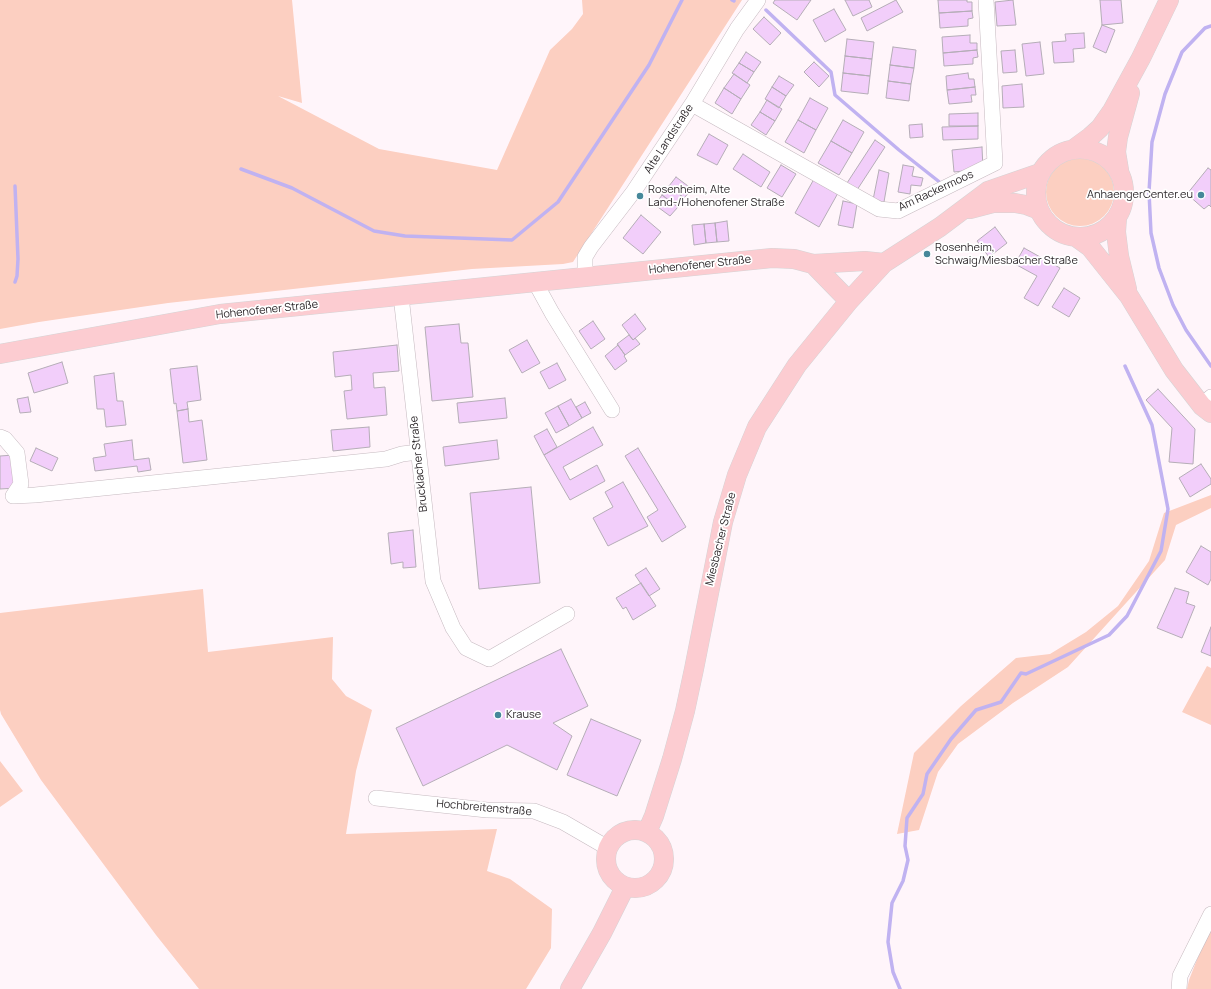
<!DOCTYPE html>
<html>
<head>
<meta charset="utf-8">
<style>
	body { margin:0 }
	canvas { display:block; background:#fff5fa }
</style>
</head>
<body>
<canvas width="1211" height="989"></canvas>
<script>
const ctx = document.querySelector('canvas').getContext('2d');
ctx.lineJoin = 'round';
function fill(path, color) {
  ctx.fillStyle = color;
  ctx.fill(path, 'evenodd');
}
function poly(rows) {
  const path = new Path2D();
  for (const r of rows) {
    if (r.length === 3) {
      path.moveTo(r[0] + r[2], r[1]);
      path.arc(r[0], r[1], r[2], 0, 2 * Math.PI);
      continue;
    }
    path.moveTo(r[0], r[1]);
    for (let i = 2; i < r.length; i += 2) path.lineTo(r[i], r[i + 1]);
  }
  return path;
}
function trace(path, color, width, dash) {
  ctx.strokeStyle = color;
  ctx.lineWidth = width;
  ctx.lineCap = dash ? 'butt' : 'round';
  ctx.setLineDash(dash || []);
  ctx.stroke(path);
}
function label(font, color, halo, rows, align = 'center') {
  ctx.font = font + ' Manrope,sans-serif';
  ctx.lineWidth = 3.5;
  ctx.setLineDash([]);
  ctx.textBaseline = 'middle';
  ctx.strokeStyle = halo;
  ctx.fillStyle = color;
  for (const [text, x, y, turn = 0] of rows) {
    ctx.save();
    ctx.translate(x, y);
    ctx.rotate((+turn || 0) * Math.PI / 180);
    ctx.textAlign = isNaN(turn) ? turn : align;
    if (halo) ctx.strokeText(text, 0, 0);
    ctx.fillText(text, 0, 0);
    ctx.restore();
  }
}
const green = poly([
	[0,0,292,0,302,103,278,96,379,149,497,170,550,50,572,29,583,14,582,0,742,0,573,262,563,264,472,269,168,303,39,322,0,329],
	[1080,192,34],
	[1211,495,1211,508,1176,525,1165,560,1068,667,1013,703,958,744,938,772,919,830,897,834,914,753,961,706,1016,658,1050,654,1086,632,1118,606,1149,561,1164,513],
	[203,589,208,652,333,637,332,679,346,696,372,710,356,771,346,834,497,829,487,871,510,879,552,909,551,948,526,989,199,989,156,935,41,780,1,714,0,710,0,613],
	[1207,666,1211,668,1211,725,1182,712],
	[0,761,23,791,0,807],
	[1211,926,1211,989,1187,989,1189,980,1207,934]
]);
const stream = poly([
	[732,0,734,1,734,0],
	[766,10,831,72,835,95,899,150,942,184],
	[1211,26,1205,28,1182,52,1165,94,1152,142,1149,192,1151,233,1159,268,1173,305,1186,330,1211,366],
	[241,169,292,188,374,231,405,236,512,240,558,202,649,65,682,0],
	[15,186,18,259,17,276,15,282],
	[900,989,893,972,888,942,892,903,903,881,908,860,905,846,907,818,923,794,927,774,951,739,976,710,1001,702,1021,673,1026,674,1109,635,1127,616,1161,551,1168,509,1152,425,1125,366]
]);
const building = poly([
	[775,0,811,0,797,20,773,3,775,0],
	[845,0,869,0,872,7,853,16,845,0],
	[896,0,903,12,867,31,861,18,896,0],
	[938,0,967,0,967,2,972,2,972,11,939,13,938,0],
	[1013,0,1016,25,997,26,995,2,1013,0],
	[1100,0,1121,0,1123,23,1102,25,1100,0],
	[834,9,846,30,825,42,813,20,834,9],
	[972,11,973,18,968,19,968,26,940,28,939,13,972,11],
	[764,17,781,33,770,45,753,29,764,17],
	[1102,25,1115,30,1106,53,1093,47,1102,25],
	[1084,33,1085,48,1073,49,1074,62,1054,63,1052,42,1066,41,1065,34,1084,33],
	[970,35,970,43,977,43,977,50,943,53,942,37,970,35],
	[847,39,874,42,872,59,845,56,847,39],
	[1040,42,1044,74,1026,76,1022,44,1040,42],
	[893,47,916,50,914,68,890,65,893,47],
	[977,50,978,57,973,58,973,64,944,66,943,53,977,50],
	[1015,50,1017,72,1003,73,1001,51,1015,50],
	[746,52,761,62,754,72,739,63,746,52],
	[845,56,872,59,870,76,843,73,845,56],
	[814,62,829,76,819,87,804,72,814,62],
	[739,63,754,72,747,83,732,73,739,63],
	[890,65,914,68,911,84,888,81,890,65],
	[843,73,870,76,868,94,841,91,843,73],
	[968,73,969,79,974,79,975,87,947,90,946,76,968,73],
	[734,74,750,85,741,99,724,88,734,74],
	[779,76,794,85,786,96,772,87,779,76],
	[888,81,911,84,909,101,886,98,888,81],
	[1022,84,1024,107,1003,108,1002,86,1022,84],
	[772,87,786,96,779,108,765,99,772,87],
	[975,87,976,95,971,95,972,102,949,104,947,90,975,87],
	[724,88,741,99,732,114,715,103,724,88],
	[810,98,828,108,816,130,798,120,810,98],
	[767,100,782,109,775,121,760,112,767,100],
	[760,112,775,121,766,135,751,125,760,112],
	[978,113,978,126,949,126,949,114,978,113],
	[798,120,816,130,804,153,785,142,798,120],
	[843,120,864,132,852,153,831,141,843,120],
	[922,124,923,137,910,138,909,125,922,124],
	[978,126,978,139,943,140,942,127,978,126],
	[709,134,728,145,717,165,697,155,709,134],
	[875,140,885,147,857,190,847,183,875,140],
	[831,141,852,153,839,175,818,163,831,141],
	[982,147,983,169,954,172,952,150,982,147],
	[743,154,770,172,761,187,733,169,743,154],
	[781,165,796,174,782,197,767,188,781,165],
	[903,165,914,167,912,176,923,178,921,186,911,185,910,194,898,192,903,165],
	[1208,168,1211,170,1211,207,1209,205,1204,209,1187,194,1208,168],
	[879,170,889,173,884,202,873,200,879,170],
	[676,177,692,189,684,198,669,186,676,177],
	[814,179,838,193,819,227,795,213,814,179],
	[669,186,684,198,678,207,662,195,669,186],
	[662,195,678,207,670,216,655,205,662,195],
	[843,201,857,204,853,228,838,225,843,201],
	[641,215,661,232,643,254,623,238,641,215],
	[727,221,729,241,717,242,715,223,727,221],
	[715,223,717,242,706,243,704,224,715,223],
	[704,224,706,243,694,245,692,225,704,224],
	[995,227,1007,243,989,257,977,241,995,227],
	[1024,248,1060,268,1038,306,1024,298,1037,276,1015,264,1024,248],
	[1064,288,1080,298,1069,317,1052,307,1064,288],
	[635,314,646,329,633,340,622,325,635,314],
	[593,321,605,339,591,349,579,331,593,321],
	[459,324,461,343,468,343,473,397,432,401,425,327,459,324],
	[629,335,633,340,635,338,640,344,625,355,617,344,629,335],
	[527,340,540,363,522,373,509,350,527,340],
	[397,345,399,371,373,373,374,388,385,387,387,415,347,419,344,391,352,390,351,375,335,377,333,352,397,345],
	[618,345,625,355,624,356,627,361,615,370,605,356,618,345],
	[62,362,68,383,34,393,28,373,62,362],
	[557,363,566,380,549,389,540,372,557,363],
	[197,366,201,400,187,402,188,409,177,411,176,403,174,404,170,369,197,366],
	[114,373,117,401,123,401,126,425,106,427,104,409,97,409,94,376,114,373],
	[1158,389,1195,429,1193,464,1169,462,1172,428,1146,400,1158,389],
	[28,397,31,412,20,413,17,399,28,397],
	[505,398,507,418,459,423,457,403,505,398],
	[571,399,582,418,569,426,558,406,571,399],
	[585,402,591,413,582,418,576,407,585,402],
	[558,406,569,426,556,433,545,413,558,406],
	[188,409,189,422,202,420,207,460,183,463,177,411,188,409],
	[369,427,370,447,333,451,331,430,369,427],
	[593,427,603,445,563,467,570,480,597,465,605,481,570,500,544,455,593,427],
	[547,429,557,447,544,455,534,436,547,429],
	[132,440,134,460,149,458,151,470,138,472,137,466,95,471,93,458,106,456,104,444,132,440],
	[497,440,499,459,445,466,443,447,497,440],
	[36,448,58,458,52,471,30,461,36,448],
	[638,448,686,527,662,542,647,517,658,510,625,456,638,448],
	[14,455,17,488,0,489,0,456,14,455],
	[1201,464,1211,479,1211,484,1190,497,1179,478,1201,464],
	[623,482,648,526,608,546,593,518,613,507,605,492,623,482],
	[531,487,540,583,479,589,470,493,531,487],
	[413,530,416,567,403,568,403,562,391,564,388,533,413,530],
	[1201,546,1211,552,1211,579,1208,585,1186,572,1201,546],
	[646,568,660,589,649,596,635,575,646,568],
	[641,583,656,606,633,620,626,607,623,609,616,598,641,583],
	[1175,588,1189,592,1186,603,1195,606,1182,638,1157,628,1175,588],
	[1211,627,1211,656,1201,652,1211,627],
	[561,649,588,706,553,723,572,736,557,770,507,745,423,786,396,728,561,649],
	[591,719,641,740,617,796,567,775,591,719]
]);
const minor = poly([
	[692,104,879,209,898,211,995,163,986,0],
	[585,277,585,257,591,247,634,191,692,104,737,29,758,0],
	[535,282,552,313,612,410],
	[401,296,433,581,453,628,466,648,489,659,567,614],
	[1202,406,1211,397],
	[0,437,5,439,17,453,21,484,13,496],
	[13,496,35,495,386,459,402,454,418,452],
	[376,798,487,810,534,811,563,822,608,848],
	[1179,989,1180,976,1211,914]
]);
const major = poly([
	[1075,148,1090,137,1100,128,1112,111,1141,58,1169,0],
	[1080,193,44],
	[1119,170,1116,152,1118,137,1130,93],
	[970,209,993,203,1015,203,1026,205,1039,210],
	[1117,218,1116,232,1119,256,1127,289],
	[1076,237,1090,247,1129,296,1174,370,1202,406,1211,413],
	[813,264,865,261,884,263],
	[0,354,220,314,772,258,794,259,813,264,849,301],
	[635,859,29],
	[647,832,654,816,672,759,685,711,694,669,723,522,737,475,757,427,797,365,849,301,884,263,940,227,988,191,1040,173],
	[570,989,602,933,625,887]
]);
const markers = [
	[1201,195,4,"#46889a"],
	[640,196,4,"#46889a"],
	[927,254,4,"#46889a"],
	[498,715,4,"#46889a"]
];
const streetNames = [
	["Alte Landstraße",669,139,-57],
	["Am Rackermoos",936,191,-25],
	["Hohenofener Straße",700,265,-6],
	["Hohenofener Straße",267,310,-6],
	["Brucklacher Straße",419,464,-96],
	["Miesbacher Straße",721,539,-76],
	["Hochbreitenstraße",484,808,5]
];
const poiNames = [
	["Rosenheim, Alte",648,190],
	["Land-/Hohenofener Straße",648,203],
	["AnhaengerCenter.eu",1193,195,"right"],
	["Rosenheim,",935,248],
	["Schwaig/Miesbacher Straße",935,261],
	["Krause",506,715]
];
fill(green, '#fccfc1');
trace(stream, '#c0b2f1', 3.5);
fill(building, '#f2cefa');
trace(building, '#b5adb7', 1);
trace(minor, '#c6bac0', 16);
trace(major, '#d5d4d5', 20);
trace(minor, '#fff', 15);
trace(major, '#fcccd1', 19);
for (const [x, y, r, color] of markers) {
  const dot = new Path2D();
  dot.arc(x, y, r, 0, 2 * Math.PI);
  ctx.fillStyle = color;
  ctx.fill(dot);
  trace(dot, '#fff', 1.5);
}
label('11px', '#2e292c', '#fff', streetNames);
label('11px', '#2e292c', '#fff', poiNames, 'left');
</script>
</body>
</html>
